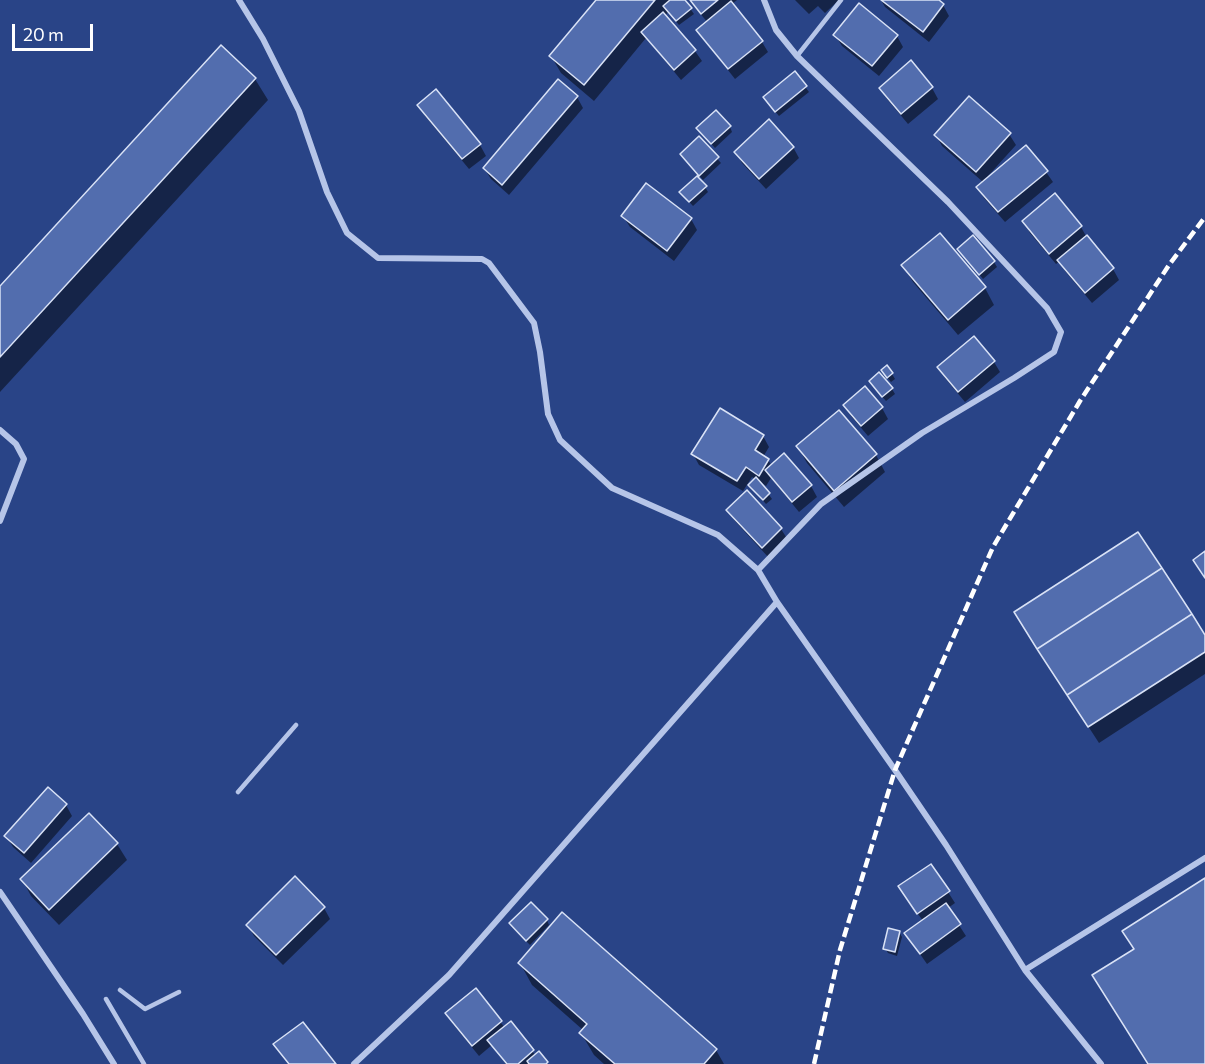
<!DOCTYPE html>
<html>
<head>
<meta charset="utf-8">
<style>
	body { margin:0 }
	#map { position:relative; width:1205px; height:1064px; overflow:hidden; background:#294487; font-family:Commissioner,sans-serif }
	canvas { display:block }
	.scale { position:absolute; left:12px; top:24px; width:81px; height:27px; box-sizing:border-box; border:3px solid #fff; border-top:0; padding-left:8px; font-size:18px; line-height:21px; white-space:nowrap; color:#fff; -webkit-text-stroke:4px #294487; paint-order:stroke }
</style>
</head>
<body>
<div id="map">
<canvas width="1205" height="1064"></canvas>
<div class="scale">20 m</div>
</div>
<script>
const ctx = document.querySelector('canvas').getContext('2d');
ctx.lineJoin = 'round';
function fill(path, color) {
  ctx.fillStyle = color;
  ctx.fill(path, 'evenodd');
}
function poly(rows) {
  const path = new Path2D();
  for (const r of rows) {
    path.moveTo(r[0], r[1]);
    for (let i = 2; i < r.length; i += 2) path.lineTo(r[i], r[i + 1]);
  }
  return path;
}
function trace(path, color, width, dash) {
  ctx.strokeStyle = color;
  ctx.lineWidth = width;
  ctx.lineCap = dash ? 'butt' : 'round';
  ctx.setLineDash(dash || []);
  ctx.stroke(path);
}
const shadow = poly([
	[598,0,684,0,694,14,679,25,668,12,665,16,695,51,702,61,681,80,646,38,594,101,561,73,551,56],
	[689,0,737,0,732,4,762,42,768,52,735,79,705,41,698,30,708,23],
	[795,0,839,0,825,13,818,6,809,14],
	[881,0,936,0,943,5,949,16,929,42,885,7],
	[835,35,897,36,903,47,879,76,842,46],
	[795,73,809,92,779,116,768,103],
	[255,79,268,100,0,392,0,288],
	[880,88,932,88,938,99,908,124,887,99],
	[577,97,583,108,509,195,491,179,484,168],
	[419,105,480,145,486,156,469,169,425,116],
	[730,127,732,132,715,148,698,129],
	[1009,134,1016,145,988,176,989,177,1046,172,1053,182,1005,222,984,198,978,187,983,182,942,146,936,135],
	[699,138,721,163,703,180,681,154],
	[793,147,799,158,766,189,742,163,736,152],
	[705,187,708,192,693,206,681,193],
	[1055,196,1081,227,1087,238,1113,269,1119,280,1092,303,1065,271,1060,261,1056,264,1030,233,1024,222],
	[623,216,691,219,697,230,674,261,630,227],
	[939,235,985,288,994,305,958,335,913,282,903,266],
	[959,249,994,262,997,267,983,279],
	[994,362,1000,372,965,402,945,378,939,367],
	[892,374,895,379,891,382,886,376],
	[873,386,892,389,895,394,886,401],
	[865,388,882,408,888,419,868,436,851,416,845,405],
	[839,412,876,455,885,472,844,507,807,463,798,447],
	[763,436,769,447,763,457,768,460,772,466,811,486,817,497,799,512,771,478,766,486,759,481,772,499,766,504,749,485,755,479,752,477,743,491,699,465,693,454],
	[747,492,781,529,788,540,769,558,735,521,728,510],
	[1025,629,1205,638,1205,674,1099,743],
	[48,789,66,805,72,816,31,863,13,847,6,836],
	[117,844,127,860,59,925,31,896,22,879],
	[948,892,955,903,948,908,966,936,927,964,906,934,923,921,906,897],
	[324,908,330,919,283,965,254,936,248,925],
	[547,920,549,925,530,945,514,929,511,924],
	[899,932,902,937,897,956,888,953,885,948],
	[520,963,716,1050,724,1064,604,1064,594,1055,581,1033,583,1030,532,985],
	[475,990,505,1028,510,1023,536,1056,539,1053,547,1064,506,1064,492,1045,479,1056,453,1024,447,1013]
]);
const building = poly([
	[596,0,655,0,584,85,549,56,596,0],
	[670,0,685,0,692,8,676,21,663,6,670,0],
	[690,0,718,0,701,14,690,0],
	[881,0,939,0,944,4,923,32,881,0],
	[731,1,763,41,728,69,696,30,731,1],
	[859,3,898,35,872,66,833,35,859,3],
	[663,12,696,50,674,70,641,32,663,12],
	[221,45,256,78,0,357,0,286,221,45],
	[911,60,933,87,901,114,879,88,911,60],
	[795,71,807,86,775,112,763,97,795,71],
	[558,79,578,96,502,185,483,168,558,79],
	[436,89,481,144,462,159,417,105,436,89],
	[969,96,1011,133,976,172,934,135,969,96],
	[716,110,731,126,711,144,696,128,716,110],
	[769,119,794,147,759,179,734,152,769,119],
	[699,136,719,157,699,176,680,154,699,136],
	[1026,145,1048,171,998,212,976,187,1026,145],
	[697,176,707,186,689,202,679,192,697,176],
	[646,183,692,218,667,251,621,216,646,183],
	[1055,193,1082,226,1049,254,1022,221,1055,193],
	[940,233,986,287,948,320,901,265,940,233],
	[973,235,995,261,979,275,957,249,973,235],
	[1087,235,1114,268,1085,293,1057,260,1087,235],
	[974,336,995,361,958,392,937,367,974,336],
	[887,365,893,373,887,378,881,370,887,365],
	[879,372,893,388,882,397,869,381,879,372],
	[865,386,883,407,861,426,843,405,865,386],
	[720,408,764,435,755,450,769,459,759,476,746,467,737,481,691,454,720,408],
	[839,410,877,454,834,491,796,446,839,410],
	[784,453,812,485,792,502,765,470,784,453],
	[756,477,770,493,763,500,748,485,756,477],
	[747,490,782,528,762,548,726,510,747,490],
	[1138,532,1162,568,1037,649,1014,612,1138,532],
	[1205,551,1205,578,1193,560,1205,551],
	[1162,568,1192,614,1067,695,1037,649,1162,568],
	[1192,614,1205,635,1205,652,1088,727,1067,695,1192,614],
	[48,787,67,804,24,853,4,836,48,787],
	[89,813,118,843,49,910,20,879,89,813],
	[931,864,950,891,917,914,898,886,931,864],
	[295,876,325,907,276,955,246,925,295,876],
	[1205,878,1205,1064,1148,1064,1092,975,1134,949,1122,931,1205,878],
	[531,902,548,919,526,941,509,923,531,902],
	[946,903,961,924,920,954,904,933,946,903],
	[562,912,717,1049,704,1064,615,1064,579,1033,587,1024,518,963,562,912],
	[888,928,900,931,895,952,883,949,888,928],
	[476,988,502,1021,472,1046,445,1013,476,988],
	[511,1021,534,1050,518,1064,507,1064,487,1040,511,1021],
	[303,1022,336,1064,289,1064,273,1044,303,1022],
	[539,1051,548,1062,546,1064,529,1064,527,1061,539,1051]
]);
const lane = poly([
	[797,56,841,0],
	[238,792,296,725],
	[120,990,145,1009,179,992],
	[106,999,144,1064]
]);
const street = poly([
	[239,0,263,39,299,111,327,192,347,233,378,258,482,259,489,263,534,323,540,352,548,414,560,440,612,488,718,535,758,570,777,602,895,770,946,845,1025,970,1101,1064],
	[0,430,16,444,24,459,0,521],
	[758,570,821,504,922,433,1014,378,1054,352,1061,332,1047,308,948,202,797,56,776,30,764,0],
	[0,892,83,1014,114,1064],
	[1025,970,1205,858],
	[354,1064,449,975,777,602]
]);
const rail = poly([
	[814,1064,840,950,895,770,993,547,1080,401,1169,265,1205,217]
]);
fill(shadow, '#0007');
fill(building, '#526dae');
trace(building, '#d9e2f6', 1.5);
trace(lane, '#b6c5e8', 4.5);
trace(street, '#b6c5e8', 6);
trace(rail, '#fff', 4.5, [10, 4.5]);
</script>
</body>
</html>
